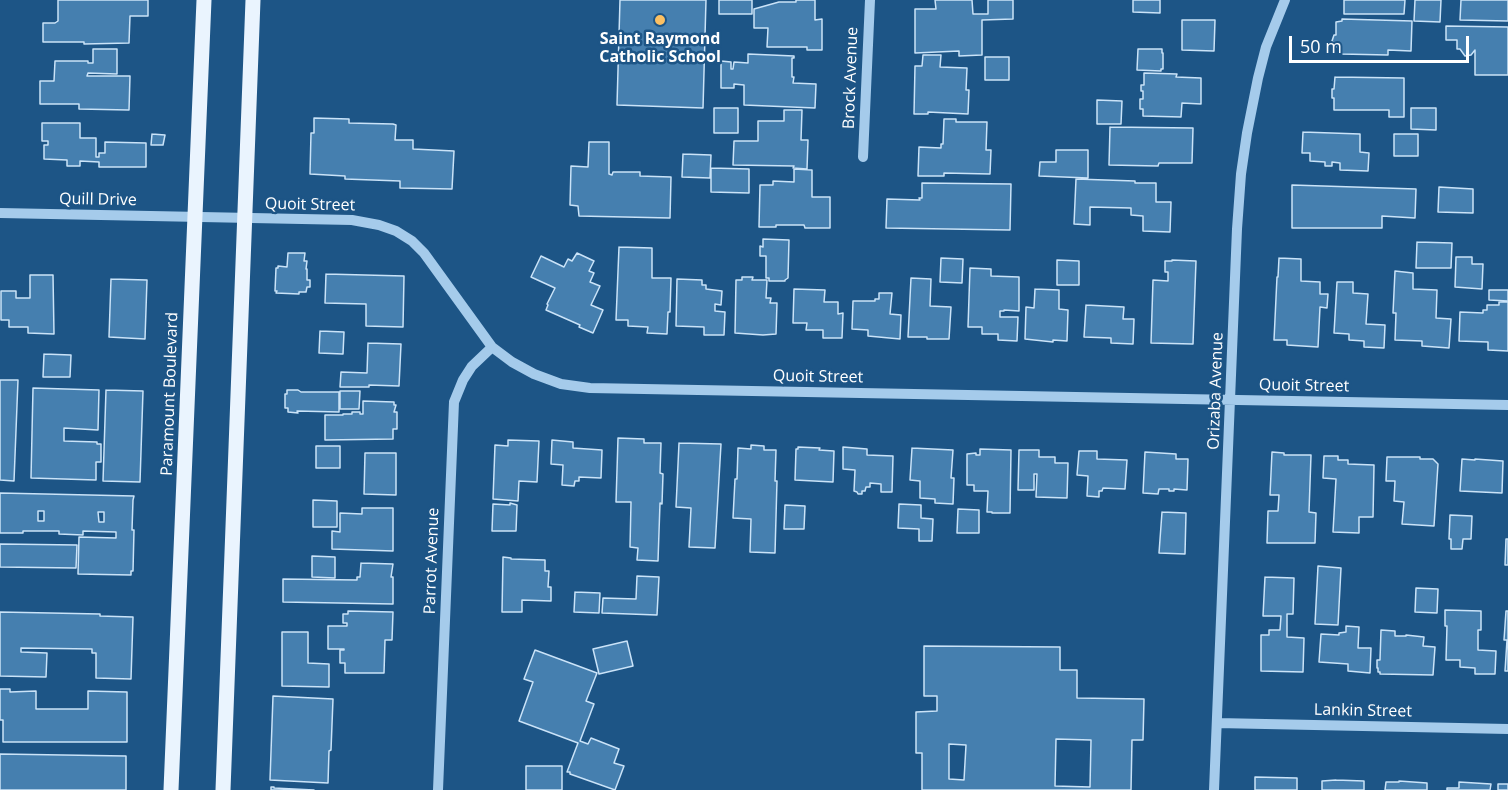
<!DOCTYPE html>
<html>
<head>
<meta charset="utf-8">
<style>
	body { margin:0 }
	#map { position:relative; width:1508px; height:790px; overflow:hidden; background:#1d5586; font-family:"Open Sans",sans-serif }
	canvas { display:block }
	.scale { position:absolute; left:1289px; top:36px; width:180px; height:27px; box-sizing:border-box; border:3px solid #fff; border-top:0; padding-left:8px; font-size:18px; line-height:21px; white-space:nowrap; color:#fff; -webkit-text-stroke:4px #1d5586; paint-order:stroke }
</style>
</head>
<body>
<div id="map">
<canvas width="1508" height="790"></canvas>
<div class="scale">50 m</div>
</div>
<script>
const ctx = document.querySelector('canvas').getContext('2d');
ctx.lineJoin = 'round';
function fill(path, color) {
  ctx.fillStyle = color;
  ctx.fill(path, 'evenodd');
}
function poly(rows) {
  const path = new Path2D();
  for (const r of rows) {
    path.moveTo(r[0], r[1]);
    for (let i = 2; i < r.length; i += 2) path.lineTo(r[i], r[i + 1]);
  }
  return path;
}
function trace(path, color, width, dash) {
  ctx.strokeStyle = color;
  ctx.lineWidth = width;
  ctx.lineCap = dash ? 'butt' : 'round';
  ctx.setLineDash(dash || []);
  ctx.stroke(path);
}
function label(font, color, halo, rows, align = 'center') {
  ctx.font = font + ' "Open Sans",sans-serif';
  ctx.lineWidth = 5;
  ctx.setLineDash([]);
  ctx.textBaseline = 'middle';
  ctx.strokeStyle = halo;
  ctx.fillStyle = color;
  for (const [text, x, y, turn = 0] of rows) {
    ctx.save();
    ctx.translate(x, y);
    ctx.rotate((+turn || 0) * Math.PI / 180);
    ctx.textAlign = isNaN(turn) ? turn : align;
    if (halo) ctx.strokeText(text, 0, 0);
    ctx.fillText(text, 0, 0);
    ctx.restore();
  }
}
const building = poly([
	[58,0,148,0,148,16,130,16,129,43,84,44,84,42,43,42,43,23,55,23,58,21,58,0],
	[620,0,706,0,703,108,617,105,620,0],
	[719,0,752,0,752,14,719,14,719,0],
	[796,0,815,0,815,20,822,19,822,50,807,50,807,47,767,47,768,28,754,28,754,9,779,2,796,2,796,0],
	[935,0,972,0,973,14,988,14,988,0,1013,0,1013,19,982,20,982,55,959,56,959,51,915,53,915,9,936,9,935,0],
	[1133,0,1160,0,1160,13,1133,12,1133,0],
	[1344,0,1405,0,1404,14,1344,14,1344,0],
	[1415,0,1441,0,1440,22,1414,21,1415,0],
	[1461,0,1508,0,1508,21,1460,20,1461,0],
	[1342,19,1412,21,1411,51,1388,50,1388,55,1341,54,1341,46,1337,47,1332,41,1334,35,1336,35,1336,22,1342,21,1342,19],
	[1182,20,1215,20,1214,51,1182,50,1182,20],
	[1446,26,1508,27,1508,75,1475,75,1475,50,1471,55,1465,56,1460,49,1457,49,1457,40,1446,40,1446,26],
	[93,49,117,49,117,74,88,73,87,76,130,76,129,110,79,109,79,104,40,104,40,81,54,81,55,61,88,61,88,63,93,63,93,49],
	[1138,49,1162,49,1162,53,1163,53,1163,69,1161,69,1161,71,1137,70,1138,49],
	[748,54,794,56,794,58,792,58,792,77,794,77,793,83,816,84,815,108,744,105,744,85,734,84,734,88,721,88,721,61,731,62,731,69,733,69,734,62,748,63,748,54],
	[923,55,941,55,940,67,967,68,966,90,969,90,968,114,928,112,928,114,914,114,915,66,922,66,923,55],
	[985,57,1009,57,1009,80,985,80,985,57],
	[1144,73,1177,74,1176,77,1201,78,1201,104,1182,103,1181,117,1143,116,1143,109,1140,109,1140,99,1143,99,1143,91,1141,91,1141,85,1144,85,1144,73],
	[1335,77,1404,78,1404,117,1389,117,1389,110,1334,110,1334,98,1332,98,1332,89,1334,89,1335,77],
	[1097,100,1122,101,1121,124,1097,124,1097,100],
	[714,108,738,108,738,133,714,133,714,108],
	[1411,108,1436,108,1436,130,1411,129,1411,108],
	[784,110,802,110,801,140,808,140,807,169,793,168,794,166,733,165,734,141,758,141,758,121,784,121,784,110],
	[314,118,349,119,349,123,393,124,396,125,395,140,413,140,413,149,454,151,452,189,400,188,400,181,345,179,345,176,310,174,311,133,314,133,314,118],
	[944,119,956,119,956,122,987,122,986,150,991,150,990,174,944,173,944,176,918,176,919,147,941,148,941,144,943,144,944,119],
	[42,123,80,123,80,138,96,138,96,157,99,157,99,153,105,153,105,142,146,143,146,167,99,167,99,162,80,161,80,166,67,166,67,160,44,159,44,145,48,145,48,141,42,141,42,123],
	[1110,127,1193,128,1192,163,1159,163,1158,166,1109,165,1110,127],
	[1303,132,1360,134,1360,152,1369,153,1368,171,1340,170,1340,163,1332,162,1332,166,1325,166,1325,162,1310,161,1310,153,1302,153,1303,132],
	[152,134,165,135,163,145,151,145,152,134],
	[1394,134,1418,134,1418,156,1394,156,1394,134],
	[589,142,609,142,609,174,612,175,613,172,640,172,640,176,671,177,670,218,579,216,578,206,570,205,571,166,588,167,589,142],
	[1056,150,1088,150,1088,178,1039,176,1040,162,1056,162,1056,150],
	[683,154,711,155,710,178,682,177,683,154],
	[711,168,749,169,749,193,711,192,711,168],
	[794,169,812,170,812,197,830,197,830,228,805,228,804,225,776,225,776,227,759,227,760,185,773,185,773,181,794,182,794,169],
	[1076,179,1135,181,1135,183,1156,183,1156,202,1171,202,1170,232,1143,231,1143,216,1131,215,1131,208,1090,207,1090,225,1074,224,1076,179],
	[922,183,1011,184,1010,230,886,228,887,199,920,200,919,198,922,198,922,183],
	[1292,185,1416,189,1415,218,1382,216,1382,228,1292,228,1292,185],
	[1439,187,1473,189,1473,213,1438,212,1439,187],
	[763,239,789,240,788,278,785,280,785,281,769,281,769,278,766,278,766,256,760,256,760,246,763,247,763,239],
	[1417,242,1452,243,1451,268,1416,268,1417,242],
	[619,247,652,248,652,278,671,278,670,312,668,312,667,334,647,333,648,327,628,326,628,320,616,320,619,247],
	[288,253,305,253,304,261,307,261,306,269,307,269,307,280,310,280,310,287,307,287,306,292,299,292,299,294,276,293,277,291,275,291,276,268,278,268,278,266,287,267,288,253],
	[577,253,594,261,589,271,594,273,590,282,600,286,591,305,603,310,593,333,579,327,580,325,546,310,548,305,547,304,555,288,531,277,541,256,564,267,568,259,572,261,577,253],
	[1456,257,1472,257,1472,264,1483,264,1482,289,1455,287,1456,257],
	[941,258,963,259,962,283,940,282,941,258],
	[1279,258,1301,259,1301,281,1320,282,1320,294,1328,294,1327,308,1320,307,1318,347,1287,345,1287,340,1274,340,1277,277,1278,277,1279,258],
	[1057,260,1079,261,1079,285,1057,285,1057,260],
	[1172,260,1196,261,1193,344,1151,343,1153,280,1168,281,1168,272,1165,272,1165,261,1172,261,1172,260],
	[970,268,991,269,991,276,1019,277,1019,311,1004,310,1004,311,1000,311,1000,317,1018,317,1017,341,998,340,998,334,982,334,982,327,968,327,970,268],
	[1395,271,1413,273,1413,289,1437,290,1436,318,1451,319,1449,348,1422,346,1422,341,1395,340,1396,313,1393,313,1395,271],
	[326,274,404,276,403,327,366,326,366,304,325,303,326,274],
	[30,275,53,275,54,334,28,333,28,327,9,327,9,320,1,320,1,291,16,291,16,298,30,298,30,275],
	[742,277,753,277,752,280,767,280,766,298,771,298,770,303,777,303,776,334,763,335,735,333,736,280,742,280,742,277],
	[911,278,931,279,930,306,951,307,949,339,927,339,927,337,908,337,911,278],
	[111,279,147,280,145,339,109,337,111,279],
	[677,279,702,280,702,285,706,285,706,289,722,291,721,305,715,304,715,311,725,312,724,335,704,335,704,327,676,326,677,279],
	[1337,282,1353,282,1353,293,1368,294,1366,324,1385,325,1384,348,1364,347,1364,341,1349,340,1349,334,1334,333,1337,282],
	[794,289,825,290,824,302,838,302,838,314,843,313,842,338,823,338,823,330,806,330,807,323,793,323,794,289],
	[1035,289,1059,290,1059,309,1068,310,1067,341,1053,340,1053,342,1025,339,1026,307,1034,308,1035,289],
	[1489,290,1508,290,1508,301,1489,300,1489,290],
	[879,293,892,293,890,314,901,315,900,339,868,336,868,330,852,329,853,301,875,301,875,299,879,299,879,293],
	[1499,302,1508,302,1508,351,1488,350,1488,342,1459,341,1460,312,1483,313,1483,310,1487,310,1487,305,1499,305,1499,302],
	[1086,305,1124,307,1123,319,1134,319,1133,344,1111,343,1111,338,1084,337,1086,305],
	[320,331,344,332,343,354,319,353,320,331],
	[368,343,401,344,399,386,369,385,369,387,340,387,341,372,367,373,368,343],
	[44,354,71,355,70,377,43,377,44,354],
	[0,380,18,380,14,481,0,480,0,380],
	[33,388,99,390,98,430,64,428,64,441,97,442,97,444,101,444,101,462,96,462,96,480,31,478,33,388],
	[106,390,143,391,140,482,103,481,106,390],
	[287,390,298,390,301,392,339,392,339,412,297,411,298,413,288,412,288,408,285,408,285,394,287,394,287,390],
	[340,391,360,391,359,409,340,409,340,391],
	[363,401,394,402,394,405,396,405,394,412,397,412,397,429,393,429,393,439,325,440,325,415,343,415,343,414,352,414,352,412,360,412,360,414,363,414,363,401],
	[618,438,644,439,644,443,661,443,660,473,663,474,662,504,660,503,658,561,637,560,638,548,630,547,631,502,616,502,618,438],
	[508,440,539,441,537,482,519,481,518,501,493,499,495,445,508,446,508,440],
	[552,440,573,442,573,448,602,450,601,478,579,477,579,481,575,481,574,486,562,485,563,465,551,464,552,440],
	[679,443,721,444,715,548,689,547,691,508,676,507,679,443],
	[751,445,764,446,764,450,776,450,775,481,777,481,775,553,750,552,751,519,733,518,735,479,737,479,738,448,751,449,751,445],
	[316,446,340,446,340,468,316,468,316,446],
	[798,447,820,448,819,450,834,451,833,482,795,480,796,449,798,449,798,447],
	[843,447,867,449,867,455,893,456,892,492,881,492,881,484,870,483,870,487,866,487,865,491,862,491,862,494,858,494,857,492,854,491,855,470,843,469,843,447],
	[912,448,953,450,951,478,954,478,953,504,935,503,935,499,920,498,920,481,910,480,912,448],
	[980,449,1011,450,1010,513,992,513,992,512,987,512,988,491,974,491,974,485,967,485,967,454,976,453,976,455,980,455,980,449],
	[1019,450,1039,450,1039,457,1055,457,1055,463,1068,463,1067,498,1036,497,1037,474,1034,474,1034,490,1018,490,1019,450],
	[1079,451,1097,451,1097,459,1127,460,1125,489,1103,488,1102,491,1099,491,1099,497,1087,496,1088,476,1077,475,1079,451],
	[1145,452,1176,454,1176,459,1188,459,1187,490,1174,489,1174,491,1169,491,1169,489,1159,489,1158,494,1143,493,1145,452],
	[1272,452,1284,453,1284,455,1311,455,1309,512,1316,513,1315,543,1267,543,1268,511,1278,511,1279,495,1270,495,1272,452],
	[365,453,396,453,396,495,364,494,365,453],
	[1324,456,1338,456,1338,460,1348,460,1348,464,1374,465,1373,517,1359,517,1359,533,1333,532,1336,479,1323,478,1324,456],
	[1387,457,1420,457,1420,459,1433,459,1438,464,1434,526,1402,524,1404,502,1394,501,1395,481,1386,481,1387,457],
	[1462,459,1475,460,1475,459,1503,461,1502,493,1460,491,1462,459],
	[0,493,134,496,133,500,132,530,134,530,133,571,131,571,131,575,78,574,79,537,116,538,116,532,83,531,83,535,59,534,59,531,23,531,23,533,0,533,0,493],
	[38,511,44,511,44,521,38,521,38,511],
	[98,512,104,512,104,522,99,522,98,512],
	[313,500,337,501,337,527,313,527,313,500],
	[510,503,517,505,516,531,492,531,493,504,510,505,510,503],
	[899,504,921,505,921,518,933,519,932,541,919,541,919,529,898,528,899,504],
	[785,505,805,506,804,529,784,529,785,505],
	[362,508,393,508,393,551,332,549,332,531,340,532,340,513,362,514,362,508],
	[958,509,979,510,979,533,957,533,958,509],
	[1162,512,1186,513,1185,554,1159,553,1162,512],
	[1450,515,1472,516,1471,539,1463,539,1462,549,1451,549,1451,539,1449,539,1450,515],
	[1506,539,1508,539,1508,565,1505,565,1506,539],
	[0,544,77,545,76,568,0,567,0,544],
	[312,556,335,557,335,578,312,577,312,556],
	[503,557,511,558,511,559,545,560,545,571,549,571,548,587,551,587,551,601,522,600,522,612,502,612,503,557],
	[361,563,393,564,391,577,393,577,393,604,283,602,283,579,357,580,357,577,360,577,361,563],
	[1318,566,1341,568,1338,625,1315,624,1318,566],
	[637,576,659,577,657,615,602,613,603,598,636,599,637,576],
	[1265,577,1294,578,1293,614,1287,614,1287,637,1304,638,1303,672,1261,671,1261,635,1269,635,1269,630,1280,630,1281,616,1263,616,1265,577],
	[1416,588,1438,589,1437,613,1415,612,1416,588],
	[575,592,600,593,599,613,574,612,575,592],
	[1445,610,1481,611,1481,630,1478,630,1478,650,1496,651,1495,674,1475,674,1475,668,1460,667,1460,660,1446,660,1447,626,1445,626,1445,610],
	[348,611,393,612,392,640,385,640,384,673,345,673,345,663,340,663,340,650,344,650,344,649,328,649,328,626,347,626,347,623,343,623,343,614,348,614,348,611],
	[1506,611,1508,611,1508,671,1505,671,1507,640,1504,640,1506,611],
	[0,612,100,614,100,616,133,617,131,679,96,678,96,653,92,653,92,649,21,648,21,652,47,653,46,677,0,676,0,612],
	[1346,626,1359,627,1358,648,1371,648,1370,673,1348,671,1348,664,1319,662,1321,634,1339,635,1339,633,1346,632,1346,626],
	[1381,630,1395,631,1395,636,1406,636,1406,635,1424,637,1423,646,1435,647,1433,675,1380,674,1380,672,1378,672,1378,668,1377,668,1377,660,1380,660,1381,630],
	[282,632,308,632,308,663,329,664,329,687,282,686,282,632],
	[627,641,633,666,599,674,593,649,627,641],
	[924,646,1060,647,1060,670,1077,670,1077,698,1144,699,1143,740,1132,740,1131,790,922,790,922,753,916,753,916,712,937,711,937,696,924,696,924,646],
	[1056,739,1091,740,1090,787,1055,786,1056,739],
	[949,744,966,745,964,780,949,779,949,744],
	[535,650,597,673,586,701,594,704,580,741,588,744,591,738,619,749,614,763,624,766,615,790,570,774,570,772,567,772,578,743,519,721,533,682,524,679,535,650],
	[0,689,10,689,10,692,36,691,36,709,88,709,88,691,127,692,127,742,3,742,3,720,0,720,0,689],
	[273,696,333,699,331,750,329,751,328,783,270,780,273,696],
	[0,754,126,756,126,790,0,790,0,754],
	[526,766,562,766,562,790,526,790,526,766],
	[1255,777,1297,778,1297,790,1255,790,1255,777],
	[1336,780,1364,781,1364,790,1322,790,1322,781,1336,780],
	[1399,781,1427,783,1427,790,1385,790,1386,782,1399,782,1399,781],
	[1459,782,1491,784,1490,790,1447,790,1447,788,1459,788,1459,782],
	[1498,784,1508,784,1508,790,1498,790,1498,784],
	[271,787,274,787,274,788,314,790,271,790,271,787]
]);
const minor = poly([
	[863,157,870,0],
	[0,213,352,220,379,225,396,231,412,241,424,253,492,347,512,362,534,374,561,384,590,388,1508,405],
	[1217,723,1508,729],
	[438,790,454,402,463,380,472,366,492,347],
	[1214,790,1237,229,1241,174,1247,133,1258,78,1266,47,1285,0]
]);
const major = poly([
	[171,790,204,0],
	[223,790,253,0]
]);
const markers = [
	[660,20,6,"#fbc063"]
];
const poiNames = [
	["Saint Raymond",660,39],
	["Catholic School",660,57]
];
const streetNames = [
	["Brock Avenue",851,78,-88],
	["Quill Drive",98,200,1],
	["Quoit Street",310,205,1],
	["Quoit Street",818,377,1],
	["Quoit Street",1304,386,1],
	["Orizaba Avenue",1216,391,-88],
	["Paramount Boulevard",170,394,-88],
	["Parrot Avenue",432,561,-88],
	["Lankin Street",1363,711,1]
];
fill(building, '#457faf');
trace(building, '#cae3f8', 1.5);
trace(minor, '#a5cbeb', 10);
trace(major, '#eaf4fe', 15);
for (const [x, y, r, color] of markers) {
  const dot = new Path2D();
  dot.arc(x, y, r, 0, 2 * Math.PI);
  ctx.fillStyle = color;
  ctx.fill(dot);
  trace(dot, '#1d5586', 2);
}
label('bold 16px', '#fff', '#1d5586', poiNames);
label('16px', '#fff', '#1d5586', streetNames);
</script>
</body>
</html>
